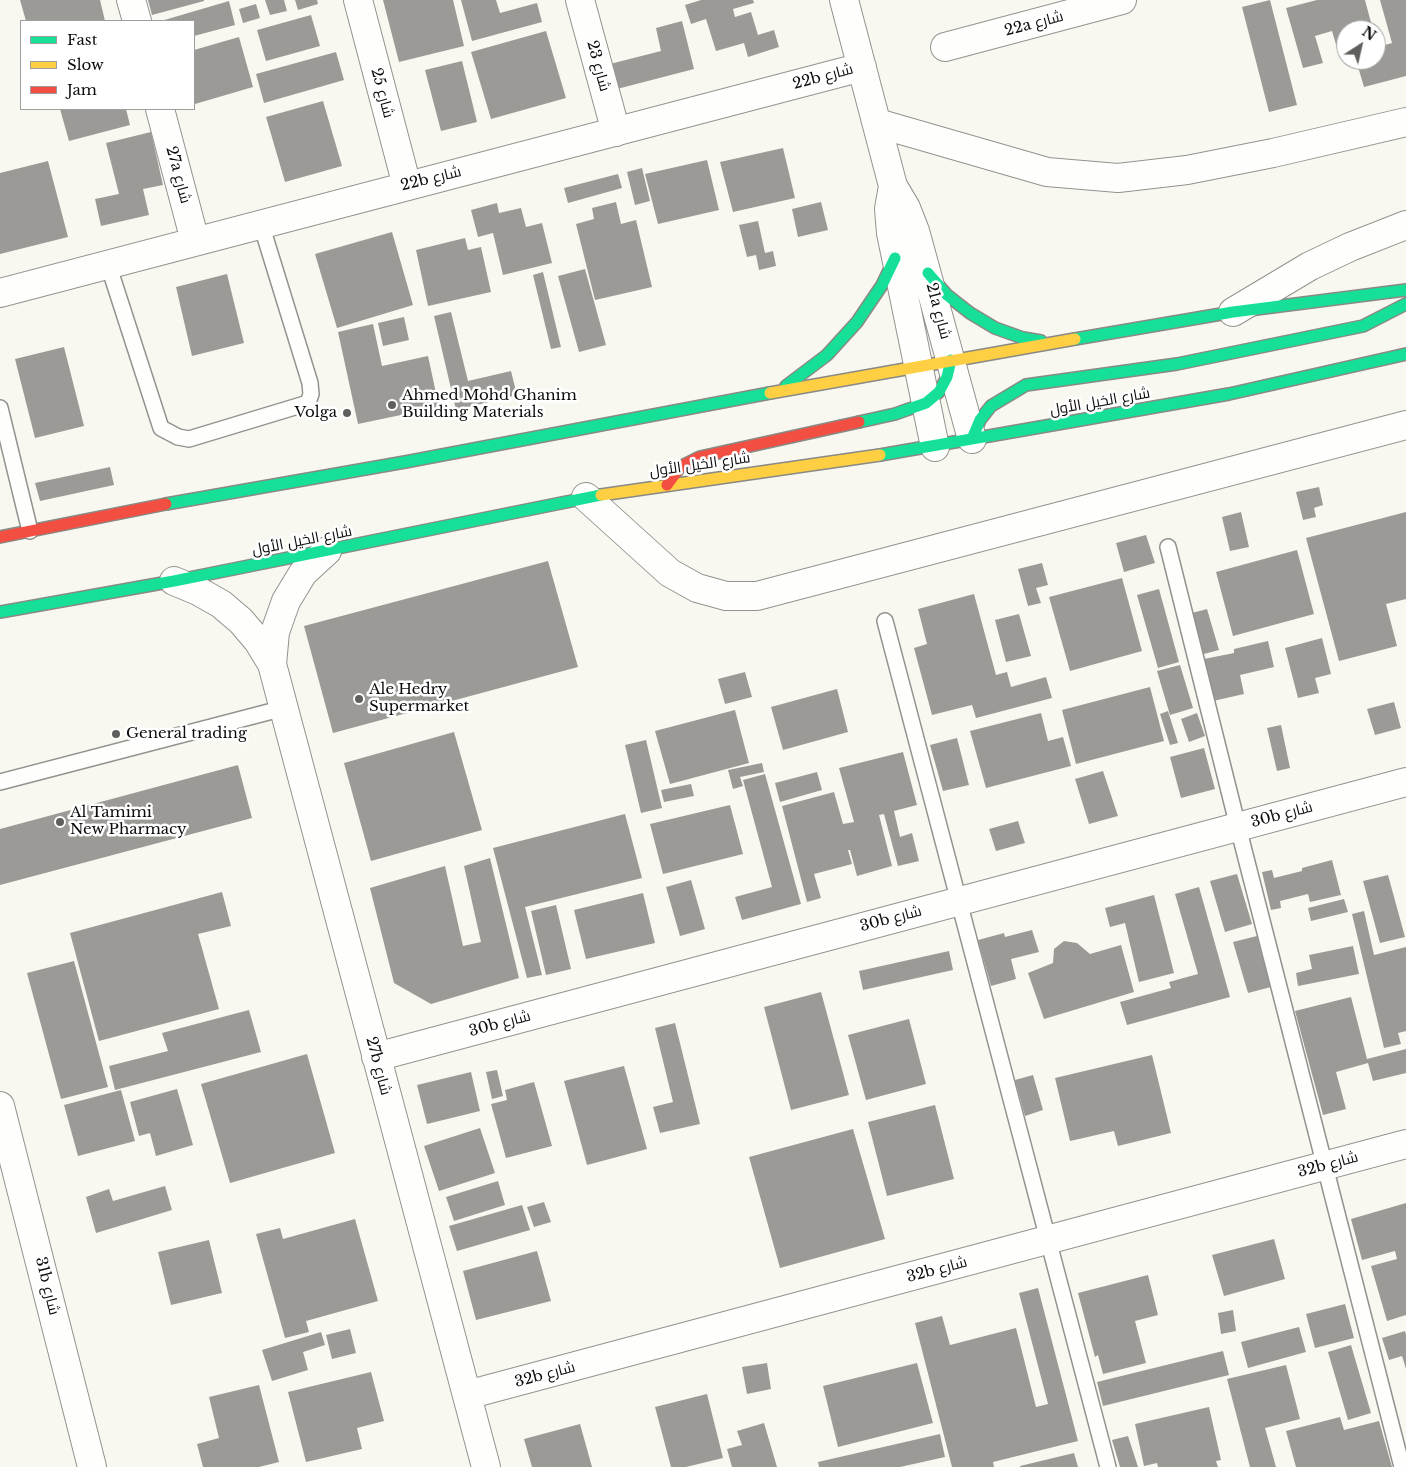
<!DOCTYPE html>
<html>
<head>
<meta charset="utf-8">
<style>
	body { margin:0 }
	#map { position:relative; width:1406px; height:1467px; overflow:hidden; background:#f9f8f0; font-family:"Libre Baskerville",serif }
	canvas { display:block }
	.legend { position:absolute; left:20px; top:20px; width:175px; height:90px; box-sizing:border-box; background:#fff; border:1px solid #9e9e9e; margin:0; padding:6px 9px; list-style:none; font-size:15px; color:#0c0c0c }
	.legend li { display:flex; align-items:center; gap:10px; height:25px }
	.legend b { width:25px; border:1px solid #9e9e9e }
	.north { position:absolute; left:1336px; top:20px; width:50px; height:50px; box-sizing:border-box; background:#fff; border:1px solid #9e9e9e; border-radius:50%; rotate:35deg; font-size:14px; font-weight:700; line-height:20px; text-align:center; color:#0c0c0c }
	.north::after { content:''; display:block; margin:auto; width:18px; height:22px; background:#5f5f5c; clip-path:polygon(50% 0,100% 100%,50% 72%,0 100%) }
</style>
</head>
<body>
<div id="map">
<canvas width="1406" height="1467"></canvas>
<ul class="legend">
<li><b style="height:6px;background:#16e098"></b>Fast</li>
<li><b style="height:6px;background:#ffcf43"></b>Slow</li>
<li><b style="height:6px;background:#f24e42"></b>Jam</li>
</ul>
<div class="north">N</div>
</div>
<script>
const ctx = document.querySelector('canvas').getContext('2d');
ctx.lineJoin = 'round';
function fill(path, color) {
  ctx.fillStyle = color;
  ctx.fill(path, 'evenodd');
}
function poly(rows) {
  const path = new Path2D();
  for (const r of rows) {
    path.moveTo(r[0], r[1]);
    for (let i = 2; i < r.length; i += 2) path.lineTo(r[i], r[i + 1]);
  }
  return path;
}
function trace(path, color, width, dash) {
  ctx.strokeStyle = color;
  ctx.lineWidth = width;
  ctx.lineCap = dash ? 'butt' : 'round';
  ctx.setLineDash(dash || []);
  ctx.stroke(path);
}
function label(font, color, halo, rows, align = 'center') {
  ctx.font = font + ' "Libre Baskerville",Cairo,serif';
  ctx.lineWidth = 5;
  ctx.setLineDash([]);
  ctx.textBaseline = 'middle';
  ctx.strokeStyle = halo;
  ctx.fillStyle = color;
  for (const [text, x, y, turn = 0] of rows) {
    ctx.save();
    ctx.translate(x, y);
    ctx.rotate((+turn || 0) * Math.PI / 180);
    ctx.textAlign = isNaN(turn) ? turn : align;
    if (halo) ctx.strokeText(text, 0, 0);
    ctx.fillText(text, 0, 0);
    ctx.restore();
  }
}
const building = poly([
	[20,0,100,0,105,21,26,21],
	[148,0,204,0,204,1,152,15],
	[265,0,284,0,287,11,270,15],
	[295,0,317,0,318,4,298,10],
	[383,0,453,0,464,46,399,62],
	[461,0,496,0,500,13,537,3,542,22,472,41],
	[701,0,753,0,754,3,733,9,735,17,751,12,758,35,774,30,779,47,748,57,744,43,716,51,706,19,691,24,685,5],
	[1270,0,1297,105,1269,112,1242,7],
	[1317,0,1365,0,1373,30,1346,30,1346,56,1340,58,1332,31,1315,36,1323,63,1303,68,1286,8],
	[1380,0,1406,0,1406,76,1364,87,1356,60,1376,60,1376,42,1378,47,1392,43],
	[229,1,235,25,194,36,194,21,161,21],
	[256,4,260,18,243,23,239,9],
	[311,15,320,46,266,61,257,30],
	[682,21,694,69,617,89,610,64,661,51,656,28],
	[546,31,566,98,491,119,471,52],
	[239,37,253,87,195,104,194,50],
	[336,52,344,80,264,103,256,74],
	[462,61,477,122,441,131,425,70],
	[323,101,342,166,285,182,266,117],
	[60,109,126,109,130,125,69,141],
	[151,132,163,185,143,189,149,215,101,226,95,199,119,194,106,143],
	[783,148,795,198,733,212,720,162],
	[707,160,719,210,658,224,645,174],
	[48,161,68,237,0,254,0,173],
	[642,168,650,201,635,205,627,172],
	[618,174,622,188,568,203,564,188],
	[616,202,621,224,636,220,652,287,595,300,576,224,594,219,592,208],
	[821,202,828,230,798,237,792,209],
	[497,203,499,213,521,208,526,227,542,223,552,263,503,275,493,233,478,237,471,210],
	[758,221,765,253,773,251,776,266,759,270,756,255,747,257,739,225],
	[392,232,413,305,337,328,315,254],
	[465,238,468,250,481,247,491,292,428,306,416,250],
	[585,269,606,345,579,352,558,276],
	[543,272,561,347,551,349,533,275],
	[227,274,244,343,192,356,176,287],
	[451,312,468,381,511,371,517,395,456,410,434,316],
	[404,317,409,340,383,346,378,323],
	[373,324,382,366,428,356,439,407,358,424,338,332],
	[64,347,84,426,35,438,15,359],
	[110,467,114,485,40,501,35,483],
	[1319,487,1323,505,1314,508,1316,517,1303,520,1296,492],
	[1241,512,1249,547,1230,551,1222,517],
	[1406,512,1406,599,1386,604,1397,646,1339,661,1306,538],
	[1146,535,1155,563,1124,572,1116,543],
	[1297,550,1314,614,1233,636,1216,572],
	[548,561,578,667,333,733,304,626],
	[1042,563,1048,585,1036,588,1041,603,1028,606,1018,569],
	[1122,578,1142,651,1070,671,1049,597],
	[1159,589,1179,662,1158,668,1137,595],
	[974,594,996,675,1007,672,1011,687,1046,677,1052,698,976,718,972,705,932,715,914,648,927,644,918,609],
	[1207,609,1219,650,1200,655,1188,614],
	[1019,614,1031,656,1006,662,995,620],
	[1322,638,1331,674,1315,678,1319,693,1298,698,1285,648],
	[1268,641,1274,667,1240,675,1244,694,1213,701,1204,659,1234,653,1234,649],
	[1180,665,1193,708,1170,715,1157,671],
	[745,672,752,697,725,704,718,679],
	[1150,687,1164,741,1076,764,1062,710],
	[837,689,848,732,783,750,771,707],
	[1394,702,1401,728,1375,735,1367,709],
	[735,710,749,763,670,784,655,731],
	[1168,711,1178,743,1170,745,1160,714],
	[1041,713,1048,741,1063,737,1071,766,986,788,970,731],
	[1197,713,1205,736,1189,742,1181,719],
	[1281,725,1290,768,1277,771,1267,728],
	[454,732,482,830,371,861,344,763],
	[957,738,969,785,943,791,930,745],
	[646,740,662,808,641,813,625,745],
	[1204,748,1215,789,1181,798,1170,757],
	[903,752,917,805,894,811,900,837,912,833,919,861,898,866,884,814,879,815,892,866,857,876,850,850,848,850,852,864,814,874,821,898,807,902,782,806,834,792,843,824,854,822,839,768],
	[762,763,764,772,740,777,743,786,733,789,728,770],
	[238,765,252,818,0,885,0,829],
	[1103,771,1118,816,1089,824,1075,779],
	[817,772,822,790,780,802,775,783],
	[765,774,801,904,742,920,735,897,772,887,743,780],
	[691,784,694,796,664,802,661,790],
	[730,805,743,854,663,874,650,824],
	[625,814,642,878,525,907,542,975,527,978,493,848],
	[1018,821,1025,843,996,851,989,829],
	[490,858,519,978,431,1004,394,983,370,888,445,866,463,946,481,942,464,866],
	[1332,860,1341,895,1310,902,1308,894,1280,901,1281,908,1271,910,1262,872,1272,870,1274,878,1302,871,1302,868],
	[1237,874,1252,924,1225,932,1210,881],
	[1388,875,1405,937,1380,943,1363,881],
	[691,880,705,929,680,936,666,887],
	[1199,887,1230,997,1127,1025,1120,1002,1171,988,1169,982,1198,974,1175,894],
	[222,892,231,926,198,934,219,1009,99,1041,70,933],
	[643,893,655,943,586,959,574,910],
	[1154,895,1174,973,1139,982,1125,923,1110,927,1105,908],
	[1344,899,1348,912,1311,921,1308,908],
	[556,905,571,969,546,975,531,911],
	[1364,911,1374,955,1406,947,1406,1031,1398,1033,1401,1044,1384,1048,1352,914],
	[1032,930,1039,952,1011,959,1016,979,991,986,978,940,1004,933,1005,937],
	[1257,936,1271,987,1248,993,1233,942],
	[1064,941,1077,943,1090,954,1121,945,1134,992,1044,1019,1028,973,1053,963,1054,949],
	[1353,946,1359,974,1298,986,1296,973,1312,969,1309,955],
	[949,951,953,970,863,990,859,971],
	[74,961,108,1087,61,1099,27,973],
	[821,992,849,1095,791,1110,764,1007],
	[1351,997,1367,1059,1406,1049,1406,1073,1373,1081,1368,1063,1336,1072,1346,1109,1323,1115,1295,1011],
	[249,1010,261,1052,115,1090,109,1066,168,1051,162,1033],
	[909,1019,926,1084,866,1100,848,1035],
	[675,1023,700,1124,660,1133,653,1107,673,1102,655,1028],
	[307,1054,335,1153,230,1183,201,1084],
	[1152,1055,1171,1133,1118,1146,1114,1131,1070,1141,1055,1078],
	[624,1066,647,1149,587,1165,564,1081],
	[497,1070,503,1096,492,1099,486,1072],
	[471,1072,480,1111,427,1124,417,1085],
	[1033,1075,1043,1110,1025,1116,1015,1080],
	[534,1082,552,1146,506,1158,491,1104,507,1100,505,1090],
	[177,1089,193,1145,156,1156,150,1133,139,1136,130,1102],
	[121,1090,135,1141,78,1156,64,1105],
	[935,1105,954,1179,887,1196,868,1122],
	[480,1128,495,1173,439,1191,424,1146],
	[853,1129,885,1239,780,1268,749,1157],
	[498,1181,505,1205,454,1221,446,1197],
	[165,1186,172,1210,96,1233,86,1197,109,1189,113,1201],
	[544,1202,551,1222,534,1227,527,1207],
	[1406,1203,1406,1315,1387,1321,1371,1266,1397,1259,1395,1251,1362,1260,1351,1219],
	[522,1205,530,1230,457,1251,449,1226],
	[355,1219,378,1301,306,1321,309,1332,285,1338,256,1234,280,1228,283,1239],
	[1274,1239,1285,1279,1224,1296,1212,1255],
	[209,1240,222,1293,171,1305,158,1252],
	[537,1251,551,1301,476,1320,463,1271],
	[1148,1275,1158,1315,1135,1321,1146,1363,1103,1374,1098,1355,1095,1357,1078,1293],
	[1038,1288,1078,1441,993,1462,994,1467,952,1467,915,1323,942,1316,950,1345,1016,1328,1036,1407,1048,1404,1019,1293],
	[1345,1304,1354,1338,1315,1348,1306,1314],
	[1233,1310,1236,1331,1221,1334,1218,1313],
	[1299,1327,1306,1352,1248,1368,1241,1342],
	[350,1329,356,1353,332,1359,326,1335],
	[1405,1331,1406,1335,1406,1369,1402,1356,1389,1360,1382,1338],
	[321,1332,325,1345,303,1352,308,1370,272,1381,262,1350],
	[1351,1345,1371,1413,1348,1420,1328,1352],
	[1223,1351,1229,1375,1103,1406,1097,1382],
	[767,1363,771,1389,747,1394,742,1367],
	[917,1363,933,1423,838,1447,823,1386],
	[1286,1365,1300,1419,1265,1428,1276,1467,1250,1467,1227,1379],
	[371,1372,384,1421,357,1428,362,1449,306,1462,288,1392],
	[259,1385,279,1462,259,1467,203,1467,197,1444,219,1438,209,1397],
	[707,1394,723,1458,686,1467,671,1467,655,1407],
	[1209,1407,1221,1460,1216,1461,1218,1467,1158,1467,1157,1463,1144,1466,1135,1424],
	[1340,1417,1344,1430,1379,1421,1392,1467,1296,1467,1286,1431],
	[764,1423,777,1467,732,1467,727,1449,742,1445,737,1431],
	[580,1424,592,1467,532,1467,524,1439],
	[940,1434,945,1457,900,1467,819,1467,818,1462],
	[1128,1436,1138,1467,1120,1467,1112,1440],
	[1074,1453,1078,1467,1020,1467,1020,1466]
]);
const lane = poly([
	[108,264,161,428,178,437,189,439,308,403,311,394,310,383,261,224],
	[0,408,30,531],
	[1168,547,1238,827,1402,1467],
	[885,621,1108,1467],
	[0,782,284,708]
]);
const street = poly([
	[131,0,137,21],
	[358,0,407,186],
	[580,0,616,132],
	[844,0,893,186,906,208,915,231,972,439],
	[945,47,1122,0],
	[160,109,195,241],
	[877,123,1047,172,1118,178,1187,170,1273,153,1406,122],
	[893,186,889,209,891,233,935,447],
	[0,293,862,67],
	[1233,312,1310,266,1350,247,1406,225],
	[586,497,670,573,697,588,726,596,757,596,1406,425],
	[174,581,198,591,221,604,241,621,258,641,272,664,486,1467],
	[272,664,275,632,286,601,303,573,327,551],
	[376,1057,1406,782],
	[0,1106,92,1467],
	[467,1395,1406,1144]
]);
const fast = poly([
	[928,273,947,295,970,313,995,328,1023,338,1041,341],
	[1075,339,1233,312,1406,290],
	[786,386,827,355,857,322,882,285,895,258],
	[859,422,895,414,926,403,939,392,947,377,951,360],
	[972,439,980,420,991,406,1026,385,1177,364,1363,326,1406,304],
	[880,455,1229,394,1406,354],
	[166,504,405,462,770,393],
	[0,612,174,581,601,495]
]);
const slow = poly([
	[770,393,1075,339],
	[601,495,880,455]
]);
const jam = poly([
	[667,485,680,467,700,457,859,422],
	[0,537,166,504]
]);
const markers = [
	[392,405,5,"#5f5f5c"],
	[347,413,5,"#5f5f5c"],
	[359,699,5,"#5f5f5c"],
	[116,734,5,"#5f5f5c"],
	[60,822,5,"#5f5f5c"]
];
const streetNames = [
	["22a شارع",1034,24,-15],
	["شارع 23",598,66,75],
	["22b شارع",823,77,-15],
	["شارع 25",382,93,75],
	["27a شارع",178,175,75],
	["22b شارع",431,179,-14],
	["21a شارع",938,311,75],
	["شارع الخيل الأول",1100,402,-10],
	["شارع الخيل الأول",700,465,-8],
	["شارع الخيل الأول",302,541,-11],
	["30b شارع",1282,815,-15],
	["30b شارع",891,919,-15],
	["30b شارع",500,1024,-15],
	["27b شارع",378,1066,75],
	["32b شارع",1328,1165,-15],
	["32b شارع",937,1270,-15],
	["31b شارع",47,1286,76],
	["32b شارع",545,1375,-15]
];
const poiNames = [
	["Ahmed Mohd Ghanim",402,396],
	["Building Materials",402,413],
	["Volga",337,413,"right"],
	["Ale Hedry",369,690],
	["Supermarket",369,707],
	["General trading",126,734],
	["Al Tamimi",70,813],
	["New Pharmacy",70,830]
];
fill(building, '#9c9a96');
trace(lane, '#93928f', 18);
trace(street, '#93928f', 30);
trace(fast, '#898985', 14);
trace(slow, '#898985', 14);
trace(jam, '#898985', 14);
trace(lane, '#fefefd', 15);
trace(street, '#fefefd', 28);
trace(fast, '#16e098', 11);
trace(slow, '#ffcf43', 11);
trace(jam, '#f24e42', 11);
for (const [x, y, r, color] of markers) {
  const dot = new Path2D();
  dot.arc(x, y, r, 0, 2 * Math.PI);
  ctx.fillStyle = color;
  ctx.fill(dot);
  trace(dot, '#fff', 2);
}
label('15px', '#0c0c0c', '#fff', streetNames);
label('15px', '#0c0c0c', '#fff', poiNames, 'left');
</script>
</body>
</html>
